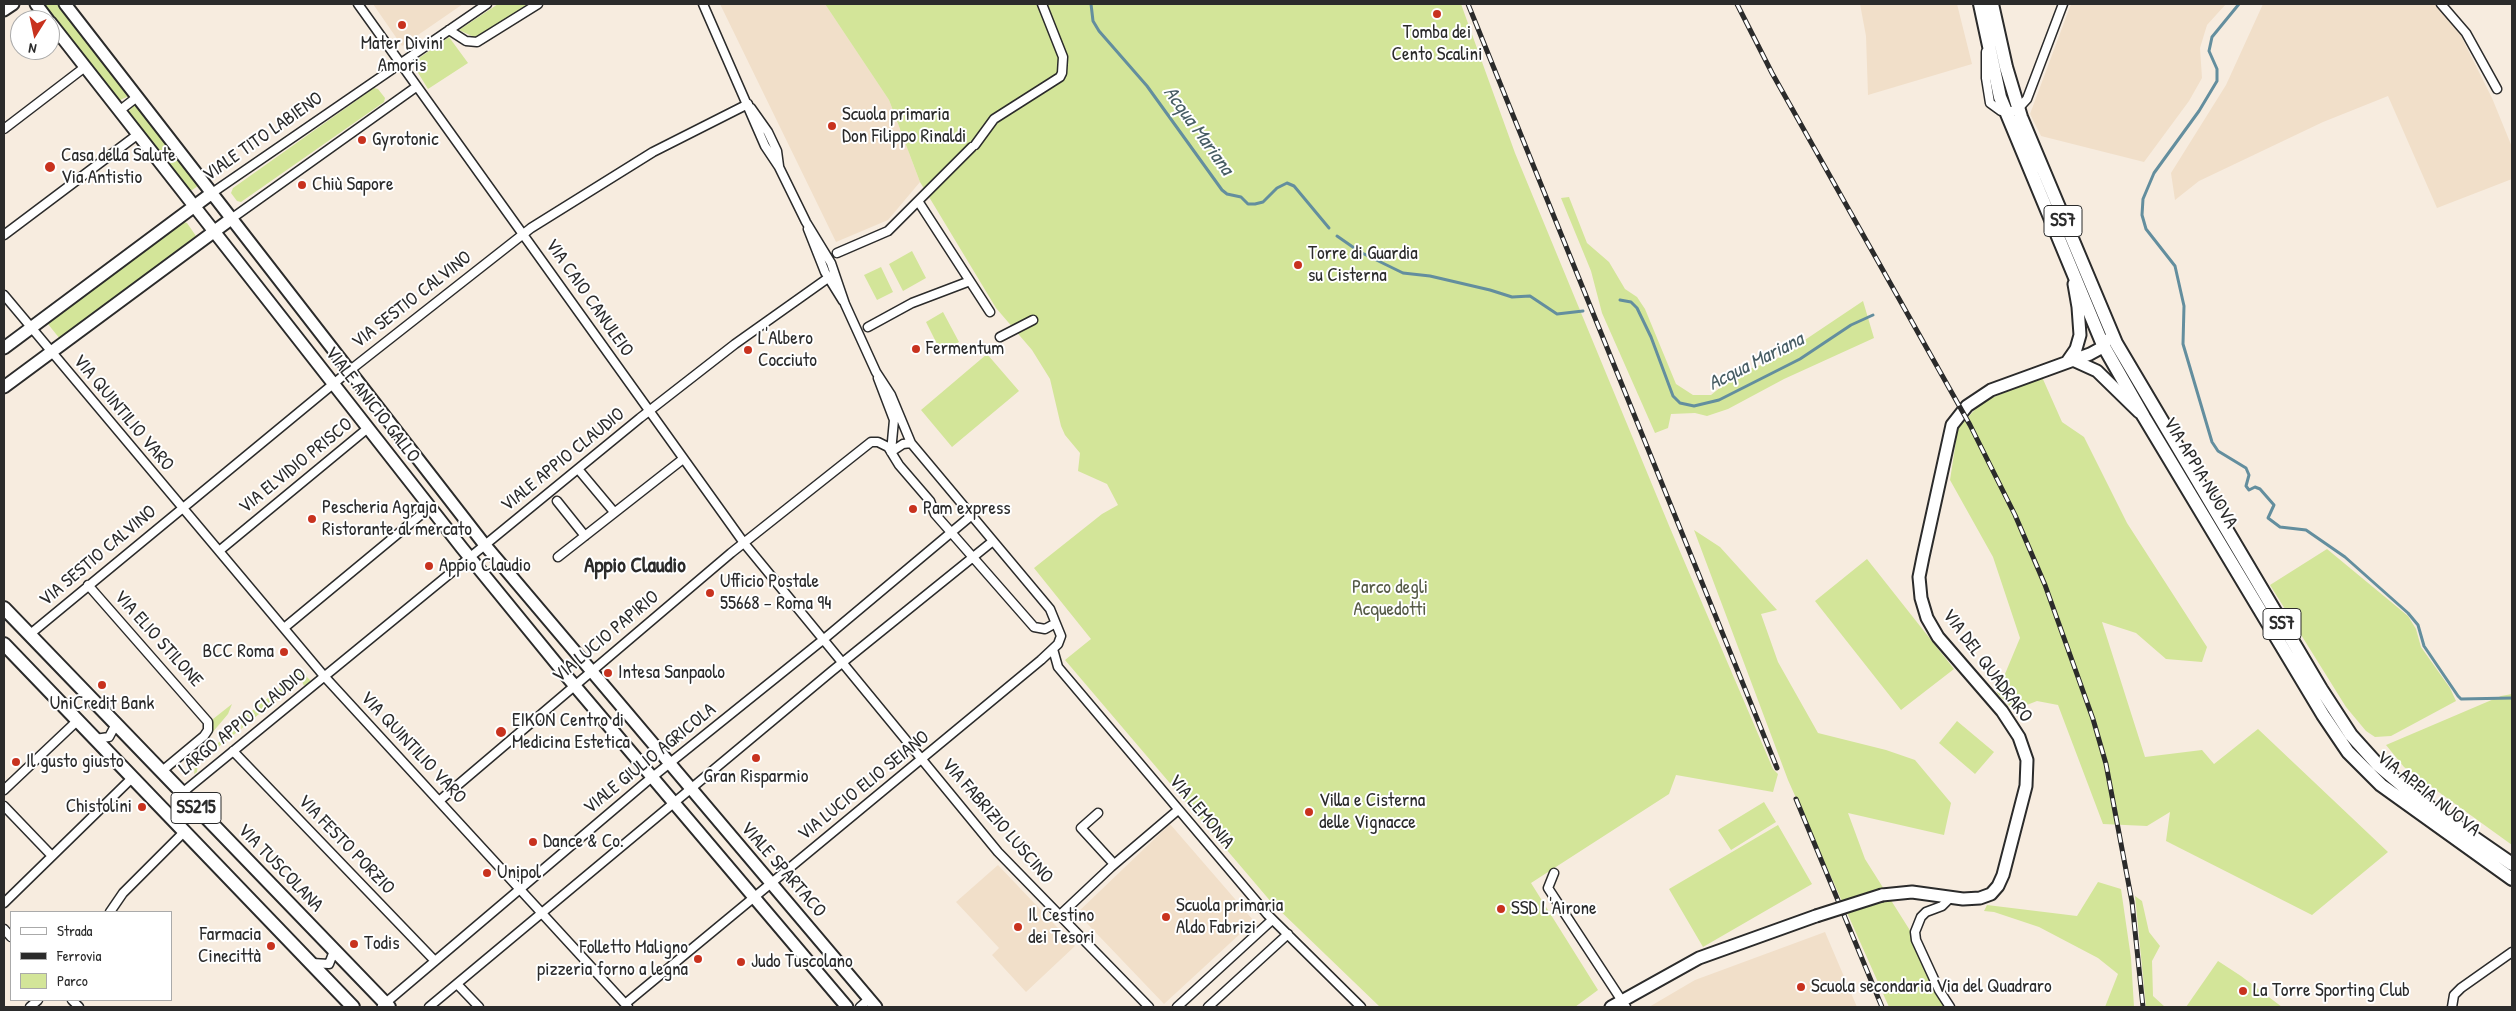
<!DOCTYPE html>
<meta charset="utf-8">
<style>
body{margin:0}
#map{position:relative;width:2516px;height:1011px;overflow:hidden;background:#f7ecdf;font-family:"Patrick Hand",sans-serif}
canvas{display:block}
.frame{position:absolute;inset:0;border:5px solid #2b2b2b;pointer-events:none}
.legend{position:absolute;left:10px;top:911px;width:162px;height:90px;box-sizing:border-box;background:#fff;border:1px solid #aaa;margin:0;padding:6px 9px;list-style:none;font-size:15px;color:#2b2b2b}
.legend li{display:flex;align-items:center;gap:10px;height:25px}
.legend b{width:25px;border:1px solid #aaa}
.north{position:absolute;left:10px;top:10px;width:50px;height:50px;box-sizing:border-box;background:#fff;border:1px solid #aaa;border-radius:50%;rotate:190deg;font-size:14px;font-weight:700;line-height:20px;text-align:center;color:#2b2b2b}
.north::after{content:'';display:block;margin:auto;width:18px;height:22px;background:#c8321e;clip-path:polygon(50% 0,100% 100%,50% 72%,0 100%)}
</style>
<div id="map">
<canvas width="2516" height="1011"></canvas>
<div class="frame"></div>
<ul class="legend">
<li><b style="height:6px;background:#fff"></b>Strada</li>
<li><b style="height:6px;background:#2b2b2b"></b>Ferrovia</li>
<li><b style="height:14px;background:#d3e599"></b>Parco</li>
</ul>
<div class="north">N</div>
</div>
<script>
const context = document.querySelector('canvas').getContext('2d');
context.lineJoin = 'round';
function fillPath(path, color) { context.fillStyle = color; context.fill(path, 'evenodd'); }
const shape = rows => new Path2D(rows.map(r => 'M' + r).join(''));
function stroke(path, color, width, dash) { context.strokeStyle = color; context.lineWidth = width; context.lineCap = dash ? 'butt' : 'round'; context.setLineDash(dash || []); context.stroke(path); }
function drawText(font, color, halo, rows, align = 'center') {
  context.font = font + ' "Patrick Hand",sans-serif'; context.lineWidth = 4; context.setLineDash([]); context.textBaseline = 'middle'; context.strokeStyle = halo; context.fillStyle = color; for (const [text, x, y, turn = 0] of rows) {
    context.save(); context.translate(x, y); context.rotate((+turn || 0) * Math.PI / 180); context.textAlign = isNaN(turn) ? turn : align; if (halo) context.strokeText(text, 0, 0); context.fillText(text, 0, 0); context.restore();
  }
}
const built = shape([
 [373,4,463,4,402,46],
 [720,4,825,4,889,100,920,182,888,220,836,242],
 [1860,4,1957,4,1972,64,1868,95,1866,36],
 [2071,4,2226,4,2207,25,2200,48,2202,78,2189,101,2144,162,2041,136,2030,114],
 [2263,4,2436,4,2458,30,2492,98,2512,147,2512,179,2437,208,2388,96,2323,122,2199,181,2175,200,2171,173,2226,85],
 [1170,824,1254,921,1164,1004,1077,913],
 [998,865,1075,946,1026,992,992,955,999,948,956,902],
 [1825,932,1857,1007,1649,1007,1695,980]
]);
const green = shape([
 [42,4,59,4,129,93,129,96,118,101],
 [498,4,527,5,476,38,459,30],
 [825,4,1461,4,1515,153,1670,528,1773,769,1778,774,1773,792,1676,775,1669,794,1531,883,1598,990,1575,1007,1380,1007,1272,903,1065,660,1091,639,1034,568,1102,514,1118,505,1107,484,1078,471,1080,453,1065,435,1061,426,1050,379,1032,350,996,308,920,182,889,100],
 [449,37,468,63,428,89,412,63],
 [374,88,378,89,385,98,384,102,241,202,237,201,231,193,233,188],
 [134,105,137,105,201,184,189,192,127,113],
 [1569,197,1587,243,1609,262,1625,289,1637,297,1645,309,1676,384,1693,395,1711,395,1738,373,1775,360,1863,301,1874,338,1784,379,1728,409,1707,416,1695,413,1671,414,1668,428,1655,433,1602,313,1591,271,1561,198],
 [184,222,187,223,196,236,60,339,48,324],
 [912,251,926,278,903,291,889,264],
 [881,267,893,292,877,300,864,275],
 [943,312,959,342,941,352,926,322],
 [987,354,1019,391,952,447,921,410],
 [2042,377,2062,422,2084,437,2127,523,2207,647,2202,662,2166,659,2136,633,2102,622,2145,757,2202,750,2214,764,2258,729,2388,852,2312,915,2166,841,2170,812,2147,826,2103,824,2058,705,2037,701,2014,710,1997,693,2020,638,1993,557,1950,480,1958,428,1982,402],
 [1694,530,1720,547,1777,610,1761,614,1778,662,1818,733,1886,750,1915,760,1951,803,1944,835,1848,813,1865,859,1916,940,1953,1007,1889,1007,1788,780],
 [2327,549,2408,616,2416,629,2421,647,2450,688,2456,701,2391,736,2375,737,2366,731,2346,707,2270,585],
 [1867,559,1954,669,1901,710,1815,601],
 [301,671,311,681,304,686,301,679,241,729,242,719],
 [2512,694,2512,845,2404,767,2386,745,2501,696],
 [232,704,228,714,212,733,213,719],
 [1957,721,1994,752,1975,774,1939,743],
 [236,725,236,733,198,763,197,772,194,774,196,760,227,736],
 [1764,802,1776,822,1731,850,1718,830],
 [1778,825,1812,884,1703,947,1669,889],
 [2098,882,2121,889,2131,958,2134,1007,2105,1007,2118,974,2098,958,2039,927,1994,912,1984,911,1987,905,2077,916],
 [2135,896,2142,901,2149,932,2160,946,2152,961,2153,996,2165,1007,2146,1007],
 [2218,961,2241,976,2282,1007,2186,1007]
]);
const stream = shape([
 [1091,4,1093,21,1099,31,1147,86,1222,190,1227,194,1241,197,1248,204,1255,204,1263,202,1277,188,1287,183,1294,186,1329,228],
 [2239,4,2212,37,2209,51,2217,69,2217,81,2199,111,2154,173,2143,199,2142,215,2146,229,2175,266,2184,306,2183,344,2212,442,2218,451,2246,468,2249,475,2246,486,2249,490,2255,487,2260,489,2274,505,2268,518,2280,527,2306,530,2345,557,2408,613,2418,625,2424,646,2458,696,2461,699,2512,698],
 [1337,236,1360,252,1403,273,1430,276,1490,290,1512,297,1530,296,1557,314,1583,311],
 [1620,300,1631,302,1637,308,1651,337,1673,396,1680,403,1694,406,1719,400,1800,359,1851,325,1873,315]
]);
const street = shape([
 [358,4,744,543,998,852,1149,1007],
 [2441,4,2466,33,2497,89],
 [449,30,466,41,477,42,538,4],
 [1986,52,1986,78,1990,103,2001,111,2016,111,2027,99,2063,4],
 [751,108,768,132,777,151,779,166],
 [119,111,137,97],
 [4,129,85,67],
 [975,145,994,119,1060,77,1062,73,1063,57,1042,4],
 [212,193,487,4],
 [918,201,990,312],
 [231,219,416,87],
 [808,229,825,272,843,301],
 [4,235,137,135],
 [837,253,888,231,972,147],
 [4,295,324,676,628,1007],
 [868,327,912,303,970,281],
 [1000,337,1033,320],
 [878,378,894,420,891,452],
 [891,452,903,444,911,443],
 [578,469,614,512],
 [557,501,585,536],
 [219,551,368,428],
 [558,557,683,459],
 [88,585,208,722,208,730,204,736,162,771],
 [284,628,429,508],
 [29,635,349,371,531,228,653,152,748,104],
 [1053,649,1058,667,1267,914,1361,1007],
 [95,739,109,737,116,724],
 [233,751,435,961],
 [4,790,77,721],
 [182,793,640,418,735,344,828,278],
 [439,801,731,553,871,442,878,442,888,447,899,465,930,501,935,514,1034,627,1045,629,1054,624],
 [4,806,52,856],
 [1098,813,1081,828,1114,864],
 [1554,873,1548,888,1626,1007],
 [1950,898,1942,906,1926,912,1921,917,1915,932,1916,940,1939,990,1950,1007],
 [4,903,132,778],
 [110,912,123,893,184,832],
 [1059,916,1111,867,1178,810],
 [4,929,11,937],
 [312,963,329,964,334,951],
 [457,984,479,1007],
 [72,1000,79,1007],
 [625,1004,1041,660,1058,644,1061,636,1050,609,911,443,891,395,876,372,845,304,831,263,806,222,779,167,765,146,703,4],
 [382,1006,645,783,824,639,972,515],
 [30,1007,38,1000],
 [429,1007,832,671,993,541],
 [860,1007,869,999],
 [1177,1007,1272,920],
 [1208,1007,1288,934],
 [2452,1007,2454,995,2461,988,2512,952]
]);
const secondary = shape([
 [36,4,48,20],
 [65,4,484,544,876,1007],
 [4,10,13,4],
 [50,22,462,548,569,679,847,1007],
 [4,348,212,193],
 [2075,361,2097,371,2139,412],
 [2067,362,2076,349,2080,335,2078,307,2074,284],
 [4,387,231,219],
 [1882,895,1912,892,1963,899,1980,898,1991,894,1998,886,2003,875,2026,786,2027,760,2019,737,2002,711,1938,637,1927,618,1921,598,1919,577,1923,557,1952,425,1967,406,1991,390,2090,354,2101,348,2107,340],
 [1611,1007,1699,958,1816,916]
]);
const primary = shape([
 [1980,4,2000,97,2103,345,2144,417,2323,715,2348,752,2381,785,2512,879],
 [1992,4,2006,67,2021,117,2116,343,2321,689,2351,735,2378,765,2418,799,2512,864],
 [4,608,389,1007],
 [4,644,353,1007]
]);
const rail = shape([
 [1468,4,1777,768],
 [1737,4,1772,73,1970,425,2015,515,2045,585,2093,719,2106,764,2132,902,2143,1007],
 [1796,799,1882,1007]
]);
const secondaryBridge = shape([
 [1816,916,1882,895]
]);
const markers = [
 [1437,14,5,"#c8321e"],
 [402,25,5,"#c8321e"],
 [832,126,5,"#c8321e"],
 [362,140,5,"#c8321e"],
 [50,167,6,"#c8321e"],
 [302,185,5,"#c8321e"],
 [1298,265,5,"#c8321e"],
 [916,349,5,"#c8321e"],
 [748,350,5,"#c8321e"],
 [913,509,5,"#c8321e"],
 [312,519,5,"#c8321e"],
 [429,566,5,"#c8321e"],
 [710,593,5,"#c8321e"],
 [284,652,5,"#c8321e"],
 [608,673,5,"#c8321e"],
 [102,685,5,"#c8321e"],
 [501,732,6,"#c8321e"],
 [756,758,5,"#c8321e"],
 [16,762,5,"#c8321e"],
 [142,807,5,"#c8321e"],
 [1309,812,5,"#c8321e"],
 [533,842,5,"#c8321e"],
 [487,873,5,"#c8321e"],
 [1501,909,5,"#c8321e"],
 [1166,917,5,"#c8321e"],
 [1018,927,5,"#c8321e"],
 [354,944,5,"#c8321e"],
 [271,946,5,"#c8321e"],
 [698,959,5,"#c8321e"],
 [741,962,5,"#c8321e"],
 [1801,987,5,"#c8321e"],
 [2243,991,5,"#c8321e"]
];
const shields = [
 [2063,221,38],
 [2282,624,38],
 [196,808,50]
];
const shieldNames = [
 ["SS7",2063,221],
 ["SS7",2282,624],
 ["SS215",196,808]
];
const poiNames = [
 ["Tomba dei",1437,33,"center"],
 ["Cento Scalini",1437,55,"center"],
 ["Mater Divini",402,44,"center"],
 ["Amoris",402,66,"center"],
 ["Scuola primaria",842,115],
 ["Don Filippo Rinaldi",842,137],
 ["Gyrotonic",372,140],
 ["Casa della Salute",61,156],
 ["Via Antistio",61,178],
 ["Chiù Sapore",312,185],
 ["Torre di Guardia",1308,254],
 ["su Cisterna",1308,276],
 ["L'Albero",758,339],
 ["Cocciuto",758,361],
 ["Fermentum",926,349],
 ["Pescheria Agraja",322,508],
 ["Ristorante al mercato",322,530],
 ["Pam express",923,509],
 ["Appio Claudio",439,566],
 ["Ufficio Postale",720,582],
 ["55668 – Roma 94",720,604],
 ["BCC Roma",274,652,"right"],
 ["Intesa Sanpaolo",618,673],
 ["UniCredit Bank",102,704,"center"],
 ["EIKON Centro di",512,721],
 ["Medicina Estetica",512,743],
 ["Il gusto giusto",26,762],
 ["Gran Risparmio",756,777,"center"],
 ["Villa e Cisterna",1319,801],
 ["delle Vignacce",1319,823],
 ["Chistolini",132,807,"right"],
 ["Dance & Co.",543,842],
 ["Unipol",497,873],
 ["Scuola primaria",1176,906],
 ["Aldo Fabrizi",1176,928],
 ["SSD L'Airone",1511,909],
 ["Il Cestino",1028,916],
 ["dei Tesori",1028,938],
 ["Farmacia",261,935,"right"],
 ["Cinecittà",261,957,"right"],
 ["Todis",364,944],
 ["Folletto Maligno",688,948,"right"],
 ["pizzeria forno a legna",688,970,"right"],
 ["Judo Tuscolano",751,962],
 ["Scuola secondaria Via del Quadraro",1811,987],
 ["La Torre Sporting Club",2253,991]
];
const streetNames = [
 ["VIALE TITO LABIENO",263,137,-35],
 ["VIA CAIO CANULEIO",589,298,55],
 ["VIA SESTIO CALVINO",412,300,-38],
 ["VIALE ANICIO GALLO",372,405,52],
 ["VIA QUINTILIO VARO",123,413,50],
 ["VIALE APPIO CLAUDIO",563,460,-39],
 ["VIA ELVIDIO PRISCO",296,466,-39],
 ["VIA APPIA NUOVA",2200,473,59],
 ["VIA SESTIO CALVINO",98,556,-40],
 ["VIA LUCIO PAPIRIO",606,637,-40],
 ["VIA ELIO STILONE",158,639,48],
 ["VIA DEL QUADRARO",1987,666,53],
 ["LARGO APPIO CLAUDIO",243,722,-39],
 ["VIA QUINTILIO VARO",413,748,47],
 ["VIALE GIULIO AGRICOLA",650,759,-39],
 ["VIA LUCIO ELIO SEIANO",864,786,-39],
 ["VIA APPIA NUOVA",2428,794,38],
 ["VIA LEMONIA",1201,812,50],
 ["VIA FABRIZIO LUSCINO",997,821,49],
 ["VIA FESTO PORZIO",346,845,46],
 ["VIA TUSCOLANA",280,868,46],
 ["VIALE SPARTACO",783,870,49]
];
const parkNames = [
 ["Parco degli",1390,588],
 ["Acquedotti",1390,610]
];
const waterNames = [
 ["Acqua Mariana",1198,131,54],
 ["Acqua Mariana",1756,362,-27]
];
const quarterNames = [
 ["Appio Claudio",635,566]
];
fillPath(built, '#f1dfc9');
fillPath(green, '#d3e599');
stroke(stream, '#638e9e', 3);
stroke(street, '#2b2b2b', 11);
stroke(secondary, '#2b2b2b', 15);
stroke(primary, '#2b2b2b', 16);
stroke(street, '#fff', 8);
stroke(secondary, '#fff', 11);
stroke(primary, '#fff', 12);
stroke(rail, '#2b2b2b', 5);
stroke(rail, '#fff', 3, [9]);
stroke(secondaryBridge, '#2b2b2b', 15, []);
stroke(secondaryBridge, '#fff', 11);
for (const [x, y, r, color] of markers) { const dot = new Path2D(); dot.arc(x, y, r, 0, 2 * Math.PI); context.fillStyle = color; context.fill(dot); stroke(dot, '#fff', 2); }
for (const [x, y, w] of shields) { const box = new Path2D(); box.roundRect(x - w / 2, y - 15.5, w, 31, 4); context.fillStyle = '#fff'; context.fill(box); stroke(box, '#2b2b2b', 1); }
drawText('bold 18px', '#2b2b2b', null, shieldNames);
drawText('19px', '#2b2b2b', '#fff', poiNames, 'left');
drawText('19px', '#2b2b2b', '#fff', streetNames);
drawText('19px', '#555a46', '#fff', parkNames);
drawText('italic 20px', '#475d64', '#fff', waterNames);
drawText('bold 21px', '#2b2b2b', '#fff', quarterNames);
</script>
